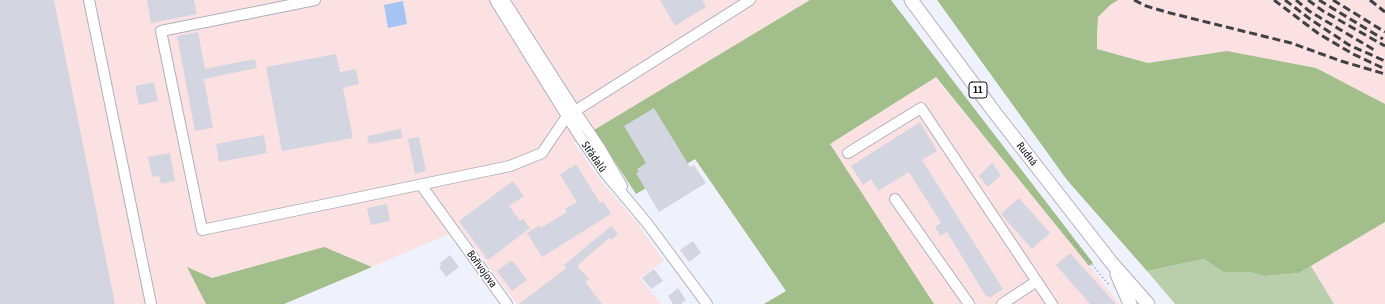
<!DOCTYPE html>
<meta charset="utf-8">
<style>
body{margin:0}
canvas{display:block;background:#eff2fc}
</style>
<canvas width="1385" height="304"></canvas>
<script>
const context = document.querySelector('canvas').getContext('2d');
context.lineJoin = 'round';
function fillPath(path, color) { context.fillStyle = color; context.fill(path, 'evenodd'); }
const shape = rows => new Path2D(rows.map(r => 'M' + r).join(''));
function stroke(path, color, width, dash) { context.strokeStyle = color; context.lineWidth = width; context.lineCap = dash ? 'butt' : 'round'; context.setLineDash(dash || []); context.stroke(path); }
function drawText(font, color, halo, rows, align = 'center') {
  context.font = font + ' "Asap Condensed",sans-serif'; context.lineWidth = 3; context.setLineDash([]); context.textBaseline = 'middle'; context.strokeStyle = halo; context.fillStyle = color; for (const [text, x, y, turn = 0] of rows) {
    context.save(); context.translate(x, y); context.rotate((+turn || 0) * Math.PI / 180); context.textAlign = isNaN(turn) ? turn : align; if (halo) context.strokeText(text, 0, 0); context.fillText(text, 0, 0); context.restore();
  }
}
const industrial = shape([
 [0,0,810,0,594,130,574,143,600,180,635,220,664,261,640,278,661,304,517,304,460,228,447,235,284,304,0,304],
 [1049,0,1385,0,1385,104,1316,68,1227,51,1148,63,1097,49],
 [935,77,1120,304,934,304,830,144],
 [1385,222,1385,304,1334,304,1311,266]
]);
const green = shape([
 [1204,259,1223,272,1248,272,1265,276,1299,273,1311,266,1334,304,1175,304,1147,271]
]);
const forest = shape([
 [810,0,891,0,1093,263,1089,266,936,77,830,144,934,304,764,304,786,291,695,159,636,194,594,130],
 [937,0,1118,0,1110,5,1098,17,1097,33,1097,49,1148,63,1227,51,1316,68,1385,104,1385,222,1299,273,1265,276,1248,272,1223,272,1204,259,1147,271,1067,180],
 [324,247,372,267,284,304,206,304,187,267,212,278]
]);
const water = shape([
 [403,1,407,24,388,28,384,5]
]);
const building = shape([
 [0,0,54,0,115,304,0,304],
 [147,0,194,0,197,14,151,23],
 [660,0,702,0,706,7,675,26],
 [198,32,205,69,255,59,257,68,204,79,213,128,195,131,177,36],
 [336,54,340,72,356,69,359,84,343,88,353,138,282,151,266,67],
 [154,82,158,101,139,105,135,86],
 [654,108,690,167,694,165,706,183,659,212,636,173,639,172,637,169,646,163,624,126],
 [920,122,937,151,922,160,1003,289,989,298,988,296,987,297,984,293,947,232,940,236,935,227,941,223,909,172,878,191,871,179,863,185,851,166],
 [401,129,402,138,369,144,367,136],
 [264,135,267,153,219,162,216,144],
 [419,137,426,171,415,174,408,139],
 [170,153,175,181,161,184,159,176,152,177,148,157],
 [992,163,1001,175,988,187,979,176],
 [576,164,600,203,603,201,611,214,542,257,527,233,540,225,541,228,567,212,565,209,577,202,560,175],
 [513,181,524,196,509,206,520,221,523,219,530,228,488,260,459,221],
 [1019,198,1050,233,1032,249,1001,214],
 [387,204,390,221,371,225,367,208],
 [611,226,618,234,611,240,609,238,577,266,589,279,585,282,602,304,519,304,566,268,564,265],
 [693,241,701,253,689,262,680,250],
 [1070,253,1116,304,1090,304,1056,265],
 [450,255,459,267,446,277,439,267,441,265,440,263],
 [512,260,527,280,512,291,497,271],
 [654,269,663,281,651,289,642,278],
 [678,288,686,300,681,304,673,304,668,296]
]);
const path = shape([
 [1069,237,1109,285]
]);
const minor = shape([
 [89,0,151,304],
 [315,0,161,31,202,230,510,166,542,153,567,116],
 [495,0,580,137,605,173,647,223,707,304],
 [504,0,575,111,600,148,622,186],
 [575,111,750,0],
 [848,153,921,108,1052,304],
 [421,185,507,304],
 [895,199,969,304],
 [1002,304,1037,281]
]);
const major = shape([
 [911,0,995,113,1111,262,1148,304],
 [1117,274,1130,304]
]);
const rail = shape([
 [1134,0,1146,6,1170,13,1291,43,1341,61,1385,74],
 [1274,0,1319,34,1353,54,1385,69],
 [1285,0,1310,19,1349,45,1385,61],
 [1296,0,1309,11,1376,51],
 [1308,0,1323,11,1385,46],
 [1319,0,1383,39],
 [1333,0,1385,32],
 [1370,0,1385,12]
]);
const shields = [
 [978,90,18]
];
const shieldNames = [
 ["11",978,90]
];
const streetNames = [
 ["Rudná",1027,154,52],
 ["Střádalů",594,157,55],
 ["Bořivojova",482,269,54]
];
fillPath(industrial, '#fce1e2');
fillPath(green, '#baceab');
fillPath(forest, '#a1be8b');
fillPath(water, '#a5c4f4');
fillPath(building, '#d3d6e0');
stroke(minor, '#aeb1bb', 12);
stroke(major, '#aeb1bb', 15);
stroke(path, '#8c8f96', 1.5, [1, 3]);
stroke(minor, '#fff', 10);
stroke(major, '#fff', 13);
stroke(rail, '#3f4145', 3, [8, 4]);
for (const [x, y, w] of shields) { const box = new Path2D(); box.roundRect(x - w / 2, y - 8, w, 16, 3); context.fillStyle = '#fff'; context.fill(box); stroke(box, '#0f1114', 1); }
drawText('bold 10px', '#0f1114', null, shieldNames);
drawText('11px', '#0f1114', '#fff', streetNames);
</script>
